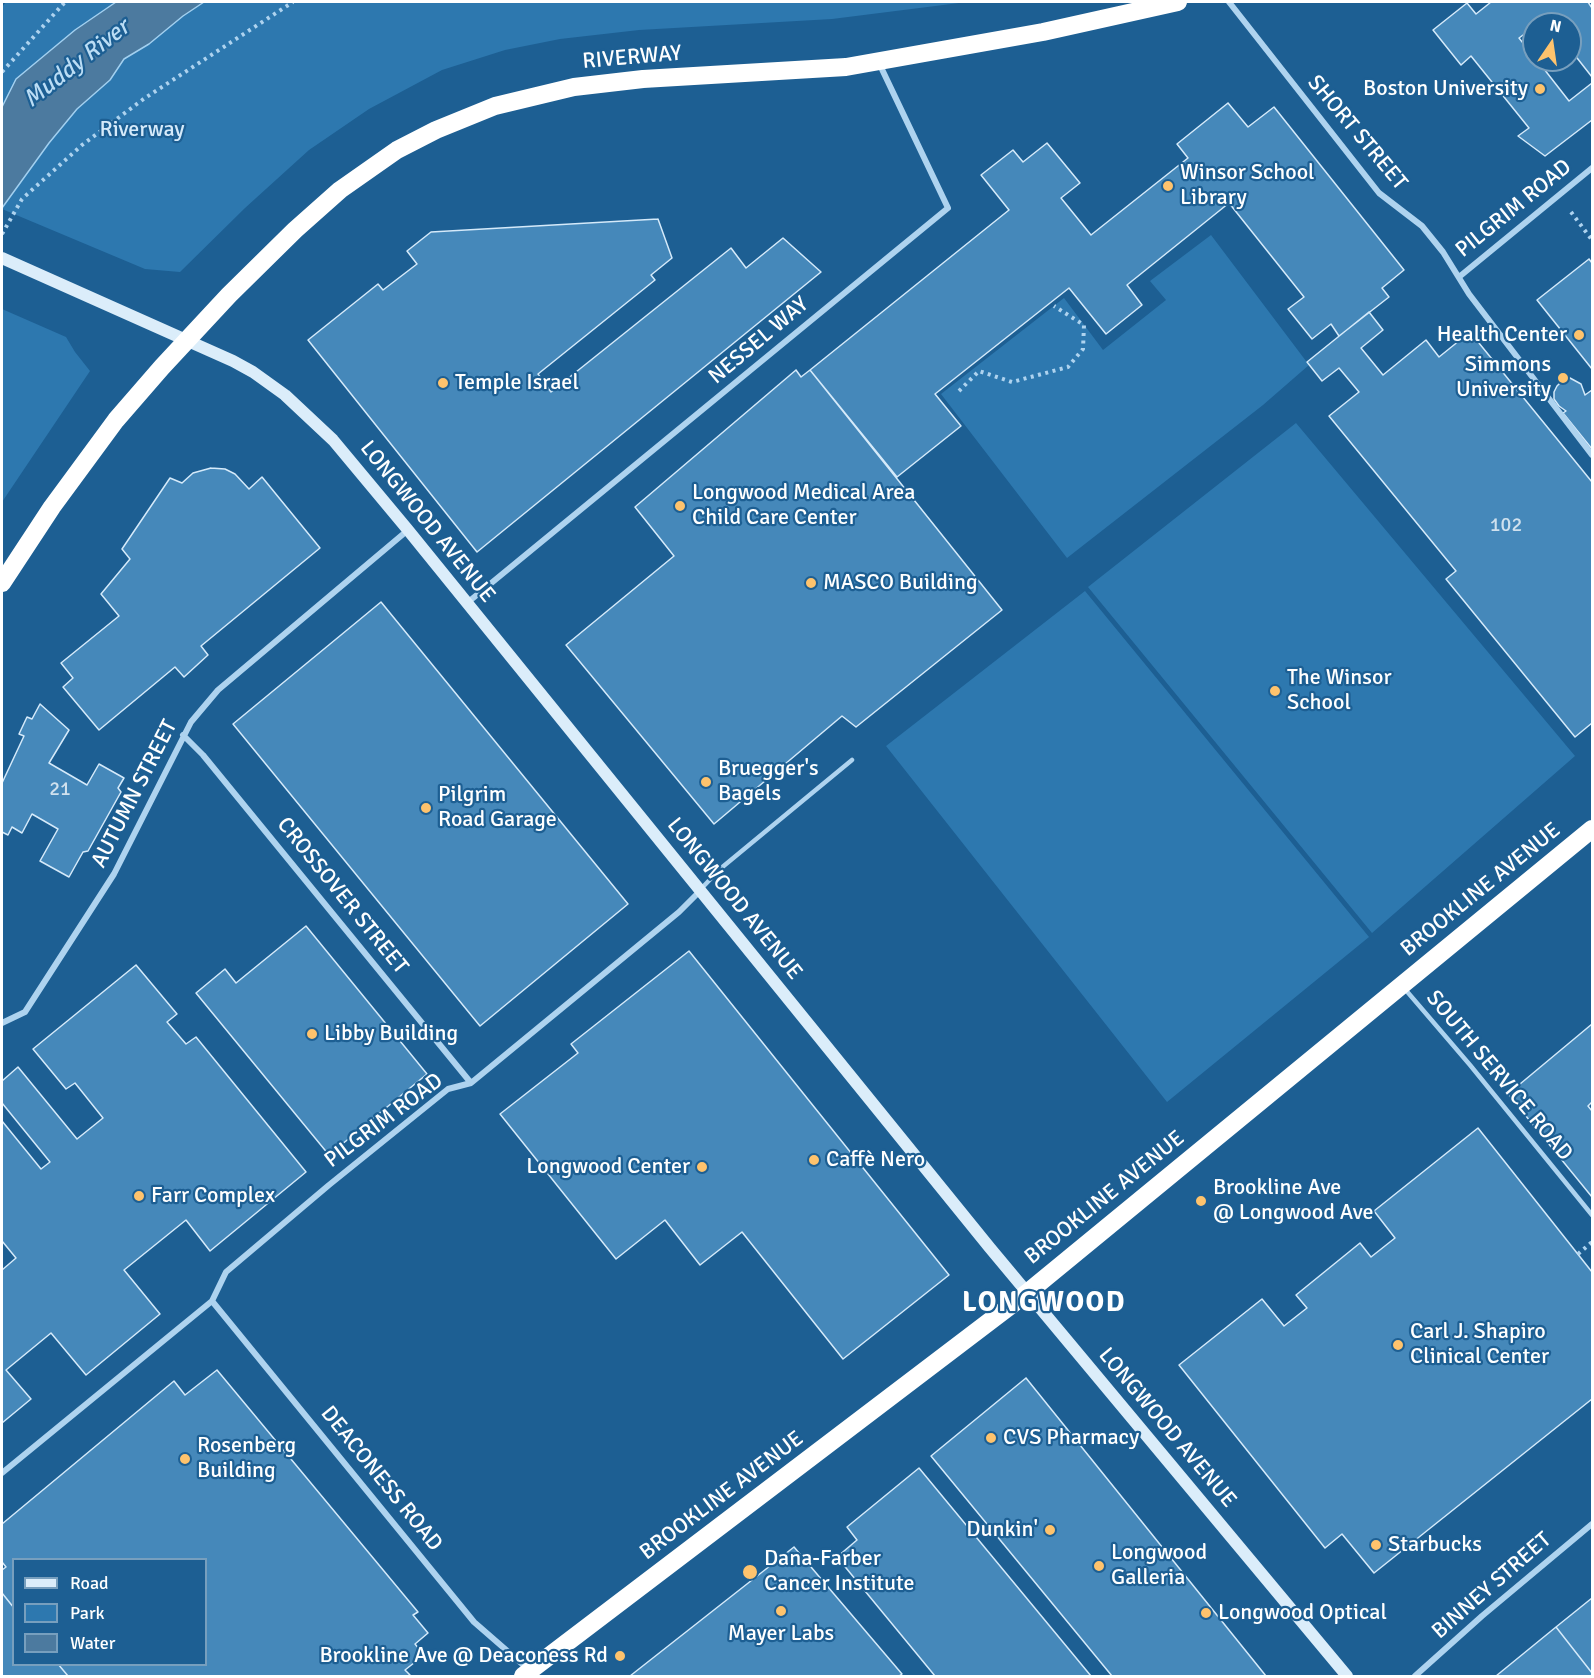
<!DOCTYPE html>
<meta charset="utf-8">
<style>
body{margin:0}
#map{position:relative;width:1594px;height:1678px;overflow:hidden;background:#1d5f93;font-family:Signika,sans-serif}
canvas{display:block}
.frame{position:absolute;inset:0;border:3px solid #fff;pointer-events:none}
.legend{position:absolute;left:12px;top:1558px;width:195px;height:108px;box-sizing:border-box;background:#1d5f93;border:2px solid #779fbe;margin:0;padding:8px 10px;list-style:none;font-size:18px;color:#fff}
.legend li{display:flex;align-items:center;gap:12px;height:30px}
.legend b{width:30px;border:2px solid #779fbe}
.north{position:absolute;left:1522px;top:12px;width:60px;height:60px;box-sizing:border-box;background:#1d5f93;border:2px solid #779fbe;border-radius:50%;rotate:13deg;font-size:16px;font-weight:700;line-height:24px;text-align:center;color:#fff}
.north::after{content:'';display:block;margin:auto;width:21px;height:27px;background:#fec36d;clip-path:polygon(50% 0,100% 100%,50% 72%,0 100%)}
</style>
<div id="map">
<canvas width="1594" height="1678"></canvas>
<div class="frame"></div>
<ul class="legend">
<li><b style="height:8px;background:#dbedfa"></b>Road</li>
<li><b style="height:16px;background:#2d78af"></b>Park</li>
<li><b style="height:16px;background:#4c7a9f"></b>Water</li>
</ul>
<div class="north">N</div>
</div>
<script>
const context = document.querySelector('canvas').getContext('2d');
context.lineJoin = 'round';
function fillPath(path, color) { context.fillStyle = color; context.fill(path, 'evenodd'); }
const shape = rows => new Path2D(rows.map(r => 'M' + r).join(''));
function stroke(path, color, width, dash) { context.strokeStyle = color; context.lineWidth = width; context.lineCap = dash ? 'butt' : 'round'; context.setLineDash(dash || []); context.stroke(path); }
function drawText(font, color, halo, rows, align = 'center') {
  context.font = font + ' Signika,sans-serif'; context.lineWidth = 4.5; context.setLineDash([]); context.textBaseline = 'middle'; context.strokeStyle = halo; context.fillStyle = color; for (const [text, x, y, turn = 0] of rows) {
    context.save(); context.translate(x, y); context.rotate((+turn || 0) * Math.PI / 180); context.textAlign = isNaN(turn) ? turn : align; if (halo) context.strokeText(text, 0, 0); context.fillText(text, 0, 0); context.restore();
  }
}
const green = shape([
 [6,2,967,2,832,19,639,30,560,39,505,50,442,70,369,109,309,150,245,208,180,272,145,269,2,209,2,7],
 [1211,235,1309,365,1263,405,1067,558,941,394,1064,298,1103,350,1166,300,1150,281],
 [2,309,66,337,75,352,90,371,2,502],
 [1296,423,1575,756,1372,933,1088,587],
 [1085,591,1369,937,1167,1102,886,746]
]);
const water = shape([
 [116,2,204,2,183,16,149,44,124,59,110,80,77,109,49,143,2,208,2,107,16,79,75,30,116,2]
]);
const building = shape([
 [1491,2,1588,2,1592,8,1592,77,1570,49,1570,24,1550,24,1545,18,1537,24,1534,24,1534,27,1519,38,1534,57,1534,60,1537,60,1569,101,1592,83,1592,120,1545,156,1518,136,1529,128,1471,56,1461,65,1433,30,1467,3,1476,14,1491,2],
 [1228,103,1248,127,1274,107,1404,270,1382,288,1389,297,1339,336,1331,324,1312,339,1288,309,1304,297,1229,203,1127,285,1142,305,1106,334,1069,288,935,394,961,426,897,477,810,370,1009,210,981,175,1013,150,1023,162,1047,143,1080,183,1061,198,1091,235,1188,158,1177,144,1228,103],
 [658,219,672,258,651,275,655,280,538,374,551,392,731,248,746,268,783,238,821,272,477,552,308,340,378,284,383,290,417,264,407,251,431,232,658,219],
 [1589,259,1592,263,1592,369,1537,300,1589,259],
 [1369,312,1383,330,1361,348,1383,375,1426,340,1439,357,1470,332,1592,482,1592,723,1575,737,1446,579,1456,571,1329,416,1359,392,1339,368,1322,381,1307,362,1369,312],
 [796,370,801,377,810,370,1002,610,856,727,842,716,714,824,566,645,674,556,635,507,796,370],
 [1570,378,1581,384,1585,395,1592,390,1592,449,1563,413,1566,411,1559,406,1554,399,1554,392,1557,386,1563,380,1570,378],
 [211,468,225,469,235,474,249,489,262,477,320,548,201,646,208,655,184,677,175,667,99,730,63,687,73,678,61,663,119,616,101,594,130,559,122,549,170,478,182,483,193,473,211,468],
 [381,602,628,904,480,1026,233,724,381,602],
 [40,704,69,730,49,763,87,785,99,764,124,778,118,788,121,792,88,851,83,852,69,877,40,861,58,829,32,814,22,833,12,827,8,835,2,832,2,783,24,736,19,734,27,717,32,719,40,704],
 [306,926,427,1074,329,1155,196,993,225,969,236,983,306,926],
 [689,951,949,1275,843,1359,742,1232,700,1265,665,1220,616,1259,500,1114,578,1053,571,1044,689,951],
 [136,965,177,1014,167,1022,186,1044,196,1037,306,1172,210,1251,186,1220,124,1270,160,1314,86,1375,51,1333,6,1370,31,1399,2,1423,2,1270,16,1258,2,1241,2,1121,41,1169,50,1162,2,1103,2,1081,18,1067,77,1139,103,1118,75,1083,66,1089,33,1049,136,965],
 [1592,1024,1592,1102,1588,1106,1592,1111,1592,1197,1508,1094,1592,1024],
 [1478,1128,1592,1272,1592,1399,1374,1573,1342,1534,1325,1548,1179,1365,1262,1299,1284,1326,1307,1308,1296,1295,1360,1243,1371,1257,1395,1238,1374,1211,1478,1128],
 [217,1370,418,1612,413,1615,428,1633,415,1644,424,1655,405,1670,410,1675,408,1676,68,1676,58,1664,206,1664,206,1560,14,1560,14,1608,2,1593,2,1570,6,1567,2,1562,2,1524,174,1381,185,1395,217,1370],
 [1026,1378,1266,1676,1112,1676,931,1456,1026,1378],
 [919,1468,1091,1676,935,1676,837,1557,857,1540,847,1527,919,1468],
 [794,1547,902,1674,899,1676,630,1676,794,1547],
 [2,1593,14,1608,14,1664,58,1664,68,1676,2,1676,2,1593],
 [1592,1598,1592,1673,1556,1627,1592,1598],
 [1556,1627,1592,1673,1592,1676,1496,1676,1556,1627]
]);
const path = shape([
 [2,72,65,2],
 [1571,212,1592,240],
 [2,234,22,199,82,145,145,98,293,2],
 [959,391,979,371,1012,382,1068,367,1083,349,1084,325,1054,306],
 [1578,1254,1592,1242]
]);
const lane = shape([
 [700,890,720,869,852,760],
 [1404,988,1470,1065,1592,1215]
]);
const street = shape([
 [1229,2,1379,193,1422,226,1443,252,1469,294,1592,455],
 [1459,277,1592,168],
 [467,603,948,208,879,63],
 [183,735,203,755,471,1083],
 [2,1023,25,1012,114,874,191,722,218,690,408,530],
 [212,1301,474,1622,528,1669],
 [2,1473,212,1301,226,1272,329,1185,448,1089,471,1083,679,912,700,891],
 [1415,1676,1482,1616,1592,1524]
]);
const secondary = shape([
 [2,258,233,361,253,372,285,395,333,440,408,530,990,1248,1347,1676]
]);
const highway = shape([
 [2,583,52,507,116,420,162,367,229,295,295,230,340,190,397,150,436,130,495,106,574,87,643,79,846,67,1043,32,1178,2],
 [523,1676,1027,1293,1592,829]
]);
const markers = [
 [1540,89,6,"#fec36d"],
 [1168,186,6,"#fec36d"],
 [1579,335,6,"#fec36d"],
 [1563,378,6,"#fec36d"],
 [443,383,6,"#fec36d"],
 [680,506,6,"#fec36d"],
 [811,583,6,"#fec36d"],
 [1275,691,6,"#fec36d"],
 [706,782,6,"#fec36d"],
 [426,808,6,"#fec36d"],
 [312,1034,6,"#fec36d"],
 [814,1160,6,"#fec36d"],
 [702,1167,6,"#fec36d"],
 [139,1196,6,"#fec36d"],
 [1201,1201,6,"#fec36d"],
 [1398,1345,6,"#fec36d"],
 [991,1438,6,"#fec36d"],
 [185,1459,6,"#fec36d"],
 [1050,1530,6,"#fec36d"],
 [1376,1545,6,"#fec36d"],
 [1099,1566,6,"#fec36d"],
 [750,1572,8,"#fec36d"],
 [781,1611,6,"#fec36d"],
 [1206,1613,6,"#fec36d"],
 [620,1656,6,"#fec36d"]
];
const numberNames = [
 ["102",1506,526],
 ["21",60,790]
];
const streetNames = [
 ["RIVERWAY",632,58,-5],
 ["SHORT STREET",1357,133,50],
 ["PILGRIM ROAD",1514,209,-39],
 ["NESSEL WAY",759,341,-40],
 ["LONGWOOD AVENUE",427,522,51],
 ["AUTUMN STREET",135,794,-63],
 ["BROOKLINE AVENUE",1481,890,-39],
 ["CROSSOVER STREET",342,896,51],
 ["LONGWOOD AVENUE",734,899,51],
 ["SOUTH SERVICE ROAD",1499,1076,50],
 ["PILGRIM ROAD",384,1121,-37],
 ["BROOKLINE AVENUE",1105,1198,-39],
 ["LONGWOOD AVENUE",1167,1428,50],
 ["DEACONESS ROAD",381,1479,51],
 ["BROOKLINE AVENUE",722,1496,-37],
 ["BINNEY STREET",1492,1586,-41]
];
const poiNames = [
 ["Boston University",1528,89,"right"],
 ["Winsor School",1180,173],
 ["Library",1180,198],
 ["Health Center",1567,335,"right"],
 ["Simmons",1551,365,"right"],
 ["University",1551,390,"right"],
 ["Temple Israel",455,383],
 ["Longwood Medical Area",692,493],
 ["Child Care Center",692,518],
 ["MASCO Building",823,583],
 ["The Winsor",1287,678],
 ["School",1287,703],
 ["Bruegger's",718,769],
 ["Bagels",718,794],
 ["Pilgrim",438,795],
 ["Road Garage",438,820],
 ["Libby Building",324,1034],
 ["Caffè Nero",826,1160],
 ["Longwood Center",690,1167,"right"],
 ["Brookline Ave",1213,1188],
 ["@ Longwood Ave",1213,1213],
 ["Farr Complex",151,1196],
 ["Carl J. Shapiro",1410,1332],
 ["Clinical Center",1410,1357],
 ["CVS Pharmacy",1003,1438],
 ["Rosenberg",197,1446],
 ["Building",197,1471],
 ["Dunkin'",1038,1530,"right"],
 ["Starbucks",1388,1545],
 ["Longwood",1111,1553],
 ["Galleria",1111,1578],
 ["Dana-Farber",764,1559],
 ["Cancer Institute",764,1584],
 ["Longwood Optical",1218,1613],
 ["Mayer Labs",781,1634,"center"],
 ["Brookline Ave @ Deaconess Rd",608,1656,"right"]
];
const parkNames = [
 ["Riverway",142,130]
];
const waterNames = [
 ["Muddy River",77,64,-38]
];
const districtNames = [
 ["LONGWOOD",1044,1304]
];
fillPath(green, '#2d78af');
fillPath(water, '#4c7a9f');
stroke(water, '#a2d0f0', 1.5);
fillPath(building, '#4588ba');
stroke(building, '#d5eafa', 1.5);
stroke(path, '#aed3ef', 4, [3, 4.5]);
stroke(lane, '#aed3ef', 4.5);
stroke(street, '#aed3ef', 6);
stroke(secondary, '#dbedfa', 12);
stroke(highway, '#fff', 18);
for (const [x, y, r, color] of markers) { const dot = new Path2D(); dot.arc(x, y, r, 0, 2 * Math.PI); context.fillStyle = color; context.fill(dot); stroke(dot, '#1d5f93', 2); }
drawText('20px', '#d0e1ee', null, numberNames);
drawText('22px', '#fff', '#1d5f93', streetNames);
drawText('22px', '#fff', '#1d5f93', poiNames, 'left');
drawText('22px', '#d5eafa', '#1d5f93', parkNames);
drawText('italic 24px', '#bbddf5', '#1d5f93', waterNames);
context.letterSpacing = '1.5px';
drawText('bold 28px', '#fff', '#1d5f93', districtNames);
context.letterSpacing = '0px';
</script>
